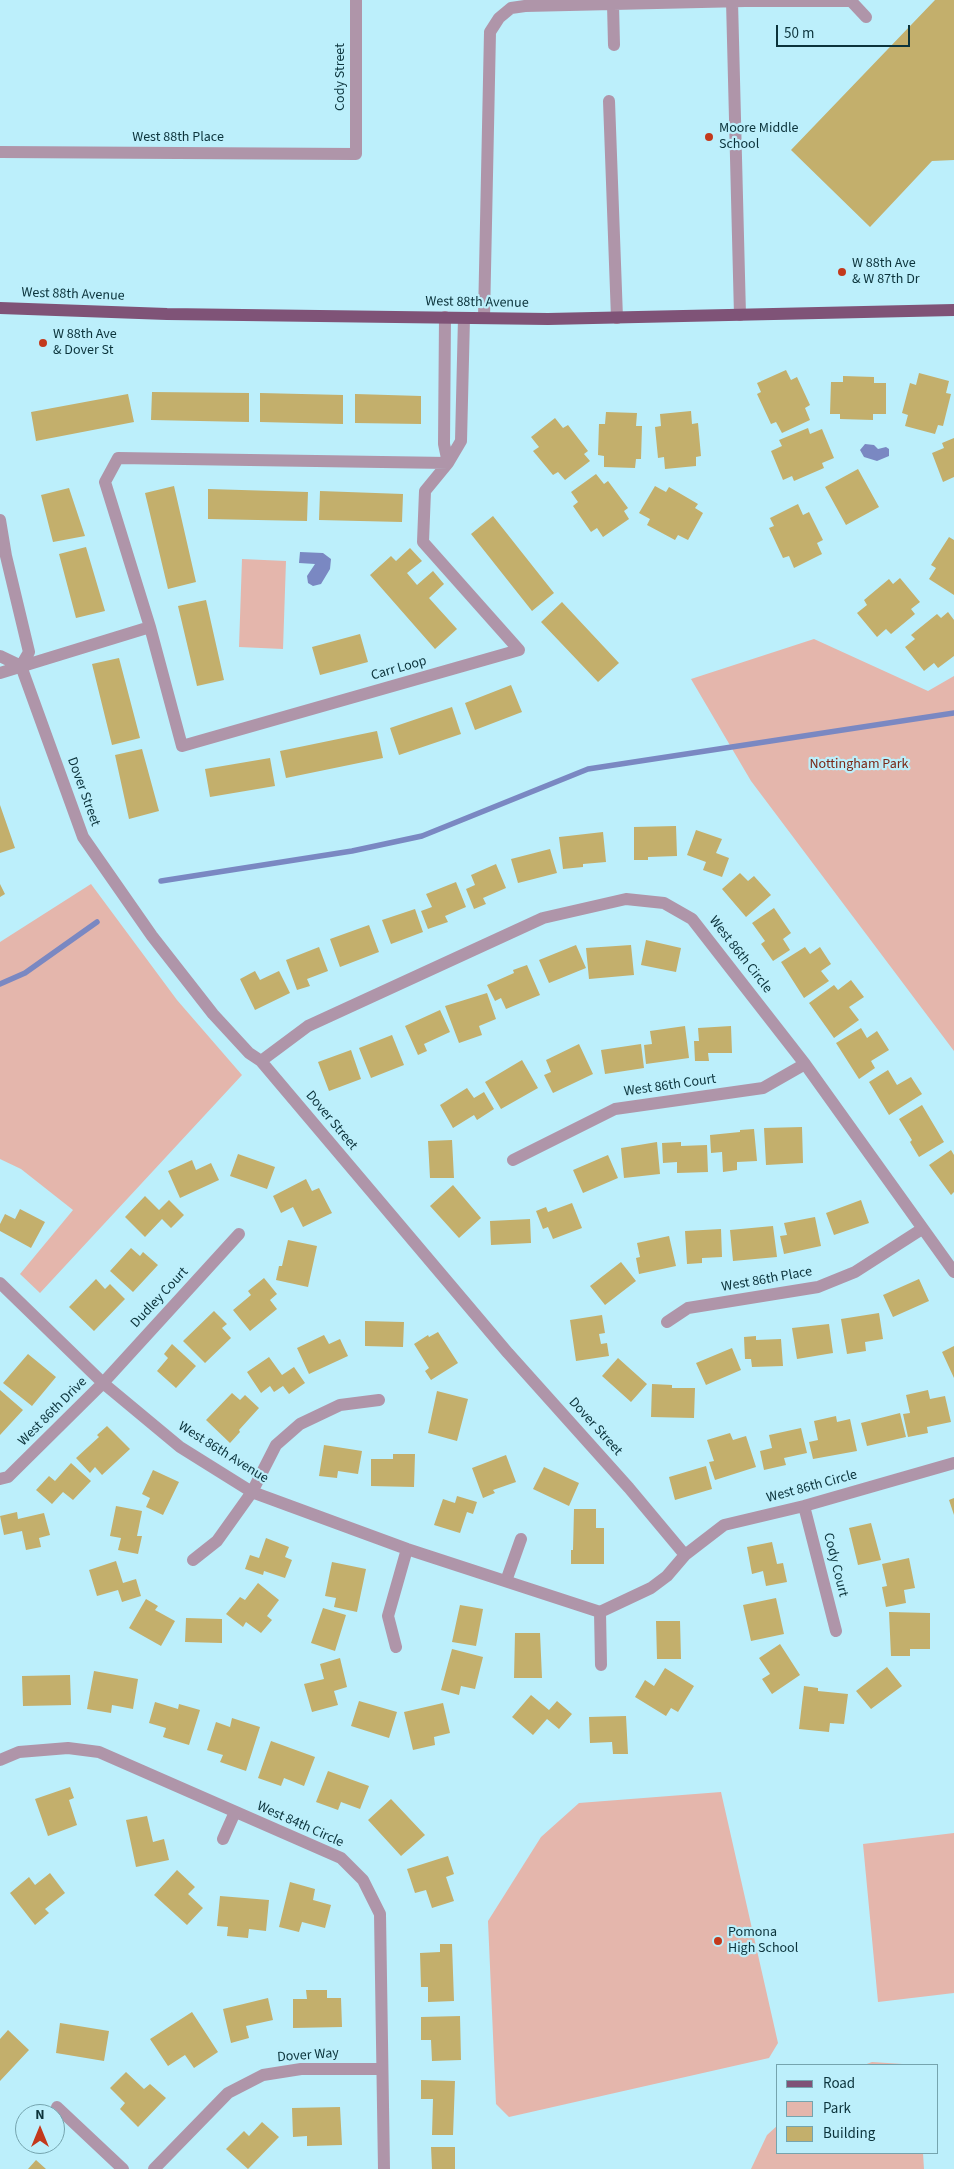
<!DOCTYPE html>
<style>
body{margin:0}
#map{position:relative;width:954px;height:2169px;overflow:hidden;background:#bceffb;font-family:"Source Sans 3",sans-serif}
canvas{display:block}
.legend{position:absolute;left:776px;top:2064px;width:162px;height:90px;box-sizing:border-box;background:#bceffb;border:1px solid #75a4ae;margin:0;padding:6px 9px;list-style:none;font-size:15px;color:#0b333b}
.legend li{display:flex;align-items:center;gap:10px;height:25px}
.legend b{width:25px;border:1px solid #75a4ae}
.north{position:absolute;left:15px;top:2104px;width:50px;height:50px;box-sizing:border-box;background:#bceffb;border:1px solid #75a4ae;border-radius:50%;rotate:0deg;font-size:14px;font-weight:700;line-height:20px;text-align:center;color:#0b333b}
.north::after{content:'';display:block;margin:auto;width:18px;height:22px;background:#c3391c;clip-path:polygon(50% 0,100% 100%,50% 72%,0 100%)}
.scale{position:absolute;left:776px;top:25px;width:134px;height:22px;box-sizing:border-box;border:2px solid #0b333b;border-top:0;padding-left:6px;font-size:15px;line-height:18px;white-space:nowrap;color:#0b333b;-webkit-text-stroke:4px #bceffb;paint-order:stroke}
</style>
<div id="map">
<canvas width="954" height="2169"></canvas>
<ul class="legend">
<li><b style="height:6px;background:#7f5377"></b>Road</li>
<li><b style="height:14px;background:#e4b6ac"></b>Park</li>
<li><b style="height:14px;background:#c3af6c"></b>Building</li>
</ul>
<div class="north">N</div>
<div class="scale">50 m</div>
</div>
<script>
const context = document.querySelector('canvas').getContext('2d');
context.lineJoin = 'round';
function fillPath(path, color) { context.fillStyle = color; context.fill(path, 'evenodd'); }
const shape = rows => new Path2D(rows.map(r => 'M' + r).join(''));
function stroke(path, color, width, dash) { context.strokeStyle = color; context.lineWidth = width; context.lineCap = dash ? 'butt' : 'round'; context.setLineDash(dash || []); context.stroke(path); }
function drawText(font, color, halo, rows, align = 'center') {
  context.font = font + ' "Source Sans 3",sans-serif'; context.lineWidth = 4.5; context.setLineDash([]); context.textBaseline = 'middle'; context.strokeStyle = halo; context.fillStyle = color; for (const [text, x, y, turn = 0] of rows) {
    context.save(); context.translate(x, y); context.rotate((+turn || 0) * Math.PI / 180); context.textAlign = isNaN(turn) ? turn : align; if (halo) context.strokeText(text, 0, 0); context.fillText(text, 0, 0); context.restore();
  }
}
const green = shape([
 [242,559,286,561,283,649,239,647],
 [814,639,928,691,954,676,954,1051,751,781,691,679],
 [91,884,177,1000,242,1075,40,1293,20,1274,73,1210,21,1169,0,1159,0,942],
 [721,1792,778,2043,769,2058,509,2117,496,2104,488,1921,541,1837,579,1803],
 [954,1833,954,1993,878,2002,863,1844],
 [872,2062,918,2065,864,2065],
 [778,2125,778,2153,923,2153,924,2169,751,2169,767,2135]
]);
const water = shape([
 [865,444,874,445,878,449,886,447,889,449,889,456,877,461,864,457,860,450],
 [300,552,323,553,331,559,330,569,321,584,313,586,308,583,307,576,315,564,299,563]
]);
const stream = shape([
 [161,881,352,851,422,836,588,769,954,713],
 [0,984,25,973,97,922]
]);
const building = shape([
 [935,0,954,0,954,160,932,161,870,227,791,150],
 [786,370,791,380,797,377,810,405,805,408,810,420,782,433,776,422,771,424,757,394,761,392,757,383],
 [919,373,949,381,946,393,951,394,943,426,938,425,935,434,905,426,908,415,902,413,910,383,916,385],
 [843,376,874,377,874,383,886,383,886,414,873,414,873,420,840,419,840,414,830,414,831,382,843,382],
 [152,392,249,393,249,422,151,420],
 [260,393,343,395,343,424,260,422],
 [128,394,134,422,36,441,31,412],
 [355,394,421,396,421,424,355,423],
 [691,411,692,424,698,423,701,456,696,457,696,466,665,469,664,457,658,458,655,427,661,426,660,414],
 [606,412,637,413,636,426,642,426,641,459,636,459,635,468,604,467,604,456,598,455,599,424,605,424],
 [555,418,563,428,568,425,588,451,584,454,590,461,565,480,558,472,553,475,533,451,539,447,531,437],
 [808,428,810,434,822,429,834,458,822,463,824,468,794,481,792,476,783,480,771,451,782,446,779,440],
 [954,438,954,477,943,482,932,453,944,448,942,443],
 [858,469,879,507,846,525,825,487],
 [596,474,604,484,608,481,628,508,624,511,629,519,603,537,597,528,591,532,573,506,578,502,571,492],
 [174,486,196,582,168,589,145,493],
 [655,486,666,492,669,487,698,504,695,508,703,513,688,540,678,535,675,540,647,525,650,519,639,513],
 [69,488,85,536,53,542,41,495],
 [208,489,308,492,307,521,208,519],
 [320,491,403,494,402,522,319,520],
 [798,504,803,515,809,512,823,540,817,543,822,554,794,568,789,556,783,558,769,528,774,526,770,518],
 [493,516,554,593,532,611,471,534],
 [949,537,954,540,954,595,929,579,936,568,931,565],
 [86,547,105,611,76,618,59,554],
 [410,548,422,561,407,573,417,585,433,571,444,584,429,598,457,629,435,649,370,575,391,556,396,561],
 [900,578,920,602,911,609,915,614,891,634,886,629,877,637,857,613,867,605,864,600,889,579,893,584],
 [206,600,224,680,197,686,178,606],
 [562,602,619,663,598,682,541,622],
 [948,612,954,620,954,656,938,668,934,663,924,671,905,647,915,639,911,635,937,614,941,618],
 [360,634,368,662,320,675,312,647],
 [119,658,140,738,112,745,92,664],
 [511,685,522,712,475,730,465,703],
 [452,707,461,734,399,755,390,728],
 [377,731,383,758,286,778,280,751],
 [142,749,159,811,129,819,115,755],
 [270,758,275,786,210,797,205,769],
 [0,805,15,848,0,853],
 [676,826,677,856,648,857,648,860,634,860,634,827],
 [696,830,722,839,716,853,729,858,722,877,703,870,706,862,687,855],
 [603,832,606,862,583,864,583,867,563,869,559,837],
 [550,849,557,873,518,883,511,859],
 [496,864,506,888,483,898,486,904,474,909,466,889,475,885,471,875],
 [740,873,748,881,754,876,771,895,746,917,722,889],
 [456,882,466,907,445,916,448,922,428,929,421,911,432,907,426,894],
 [0,884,5,894,0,897],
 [774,908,791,933,783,939,790,950,773,961,761,944,765,941,752,923],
 [415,909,423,932,391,944,382,920],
 [369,925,379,952,340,967,330,939],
 [646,940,681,948,676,972,641,965],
 [576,945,586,968,549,983,539,960],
 [631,945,634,975,589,979,586,948],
 [319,947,328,971,307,979,310,986,297,990,286,960],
 [805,947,810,954,820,947,831,964,821,971,829,981,804,998,781,962],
 [527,965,540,995,506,1009,501,998,495,1001,487,985,514,973,513,970],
 [255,971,260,980,279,971,290,993,255,1010,240,979],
 [851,980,864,997,849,1007,859,1020,834,1038,809,1003,834,985,838,990],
 [487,993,496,1019,479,1026,482,1035,459,1043,445,1006],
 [440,1010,450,1032,424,1044,427,1051,418,1055,405,1026],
 [685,1026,689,1058,646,1064,644,1045,652,1044,650,1031],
 [731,1026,732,1053,708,1053,709,1061,695,1061,694,1041,699,1041,698,1028],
 [861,1028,867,1038,877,1031,889,1050,871,1061,875,1068,859,1079,836,1043],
 [392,1035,404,1065,371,1078,359,1048],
 [579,1044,593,1074,553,1093,544,1075,551,1072,546,1060],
 [641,1044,644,1068,605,1074,601,1050],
 [351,1050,361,1079,329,1091,318,1062],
 [522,1060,538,1088,501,1109,485,1082],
 [888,1070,897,1085,911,1077,922,1094,889,1115,869,1082],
 [467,1088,474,1098,484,1092,494,1109,477,1120,474,1115,453,1128,440,1105],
 [922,1105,944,1142,919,1157,910,1142,912,1140,899,1119],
 [802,1127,803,1163,766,1165,764,1128],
 [754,1129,757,1161,737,1162,737,1170,723,1172,722,1152,711,1153,710,1135,740,1132,740,1130],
 [452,1140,454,1178,430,1178,428,1141],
 [657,1142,660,1174,624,1178,621,1148],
 [681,1142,681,1146,707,1145,708,1172,677,1173,677,1162,663,1163,662,1143],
 [951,1150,954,1155,954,1192,951,1195,929,1165],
 [238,1154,275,1167,267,1189,230,1176],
 [608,1155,618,1178,583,1193,573,1170],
 [192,1160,196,1170,211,1163,219,1180,180,1198,168,1171],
 [306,1179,312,1191,319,1188,332,1213,303,1227,293,1207,281,1213,273,1196],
 [453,1185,481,1218,459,1238,430,1206],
 [145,1196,159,1210,169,1200,184,1215,171,1228,162,1219,145,1237,125,1217],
 [861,1200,869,1223,834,1235,826,1213],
 [572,1203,582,1228,553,1239,548,1227,543,1229,536,1211,546,1207,548,1212],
 [20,1209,45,1222,31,1248,0,1231,0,1224,5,1214,15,1219],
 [815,1217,821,1246,784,1254,780,1236,787,1235,784,1223],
 [530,1219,531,1243,491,1245,490,1221],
 [773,1226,777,1257,733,1261,730,1230],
 [721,1229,722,1257,702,1258,702,1263,687,1264,685,1231],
 [669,1236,676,1266,639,1274,636,1258,640,1257,637,1243],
 [288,1240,317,1246,308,1287,276,1280,279,1266,282,1266],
 [131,1248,140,1256,143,1252,158,1265,133,1292,110,1271],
 [621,1262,636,1281,605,1305,590,1286],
 [264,1278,277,1294,270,1300,277,1309,250,1331,233,1310,251,1295,248,1291],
 [96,1279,105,1289,110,1284,125,1299,94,1331,69,1307],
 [919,1279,929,1301,893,1317,883,1295],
 [214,1311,227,1324,222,1328,231,1338,205,1363,183,1341],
 [879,1313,883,1339,865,1342,866,1351,847,1354,841,1319],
 [602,1315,605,1333,599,1334,601,1344,607,1343,609,1356,576,1361,570,1320],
 [365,1321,404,1322,403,1347,365,1346],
 [829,1324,833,1353,797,1359,792,1328],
 [438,1332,458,1363,431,1380,425,1371,429,1368,414,1344,428,1335,429,1337],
 [324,1335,329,1344,340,1339,348,1356,309,1374,297,1348],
 [756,1336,756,1340,781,1339,783,1366,752,1367,751,1359,745,1359,744,1337],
 [172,1344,196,1366,176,1388,157,1371,168,1358,164,1354],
 [954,1346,954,1378,942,1352],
 [732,1348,741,1370,706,1385,696,1363],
 [28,1354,56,1377,32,1406,3,1383],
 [269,1357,282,1375,294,1367,305,1383,289,1394,283,1386,274,1392,270,1386,261,1393,247,1372],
 [618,1358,647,1384,631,1402,602,1376],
 [652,1384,672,1385,672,1388,695,1388,694,1418,651,1417],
 [0,1390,23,1410,0,1435],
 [928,1390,930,1399,945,1396,951,1422,927,1427,928,1433,908,1437,903,1414,910,1413,906,1395],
 [437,1391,468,1399,457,1441,428,1433],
 [232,1393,240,1400,245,1395,259,1408,239,1430,240,1432,230,1443,206,1420],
 [900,1413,906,1437,867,1446,861,1423],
 [836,1416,837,1422,850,1419,857,1451,813,1459,809,1442,818,1440,814,1421],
 [107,1426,130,1449,102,1475,95,1467,90,1473,76,1458,99,1437,97,1435],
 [801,1428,807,1453,784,1458,786,1465,764,1470,760,1451,772,1448,769,1435],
 [730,1433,733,1440,746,1436,756,1467,715,1480,709,1462,714,1461,707,1440],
 [324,1445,362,1451,358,1474,338,1471,337,1478,319,1476],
 [393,1454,415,1454,414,1487,371,1486,371,1459,393,1459],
 [506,1455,516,1482,493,1490,495,1493,483,1498,472,1468],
 [71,1463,91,1481,73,1500,63,1492,52,1504,36,1490,49,1476,55,1481],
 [706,1466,712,1489,675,1500,669,1477],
 [544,1467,579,1483,569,1506,533,1489],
 [153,1470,179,1482,163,1515,146,1507,150,1498,142,1494],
 [457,1496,477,1502,473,1514,467,1512,460,1533,434,1525,443,1499,455,1503],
 [954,1498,954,1515,949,1500],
 [116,1506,142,1511,137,1536,142,1536,138,1554,118,1550,121,1538,110,1536],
 [574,1509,596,1509,596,1528,604,1528,604,1564,571,1564,571,1550,573,1550],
 [17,1512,18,1519,44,1513,50,1535,39,1538,41,1547,26,1550,22,1531,4,1535,0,1516],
 [871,1523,881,1560,858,1565,849,1528],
 [266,1538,289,1547,285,1557,292,1560,285,1578,264,1571,263,1575,245,1569,250,1555,259,1558],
 [772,1542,777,1564,783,1563,787,1582,766,1586,763,1571,752,1574,747,1547],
 [909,1558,915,1588,904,1590,906,1603,886,1607,882,1587,887,1586,882,1564],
 [116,1561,123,1583,136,1579,141,1596,122,1602,118,1590,97,1596,89,1570],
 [332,1562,366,1569,357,1612,334,1607,336,1598,325,1596],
 [258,1583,279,1600,267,1616,272,1620,261,1633,246,1622,243,1627,226,1614,240,1597,245,1600],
 [776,1598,784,1634,751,1641,743,1605],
 [146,1599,158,1606,155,1610,175,1621,161,1646,129,1628],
 [460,1605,483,1609,476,1646,452,1642],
 [323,1608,346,1615,335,1651,311,1643],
 [889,1612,930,1613,930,1649,910,1649,910,1656,891,1656],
 [186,1618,222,1619,222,1643,185,1642],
 [656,1621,680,1621,681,1659,657,1659],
 [515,1633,540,1633,542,1678,514,1678],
 [780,1644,800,1675,772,1694,762,1679,770,1674,759,1658],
 [452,1649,483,1657,475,1689,461,1686,459,1695,441,1690],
 [340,1658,347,1687,334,1691,338,1705,312,1712,304,1684,324,1679,320,1664],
 [887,1667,902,1686,871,1709,856,1691],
 [665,1668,694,1686,678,1712,671,1708,666,1716,635,1697,645,1680,654,1686],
 [94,1671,138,1679,133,1709,112,1705,111,1713,87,1709],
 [70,1675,71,1705,23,1706,22,1676],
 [804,1686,818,1688,818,1691,848,1694,844,1724,830,1723,829,1732,799,1729],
 [531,1695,549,1710,557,1701,572,1714,559,1729,547,1719,533,1735,512,1717],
 [359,1701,397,1712,389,1738,351,1726],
 [155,1702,178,1709,179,1704,200,1710,189,1745,163,1737,166,1728,149,1723],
 [443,1703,450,1733,434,1737,435,1745,413,1750,404,1712],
 [626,1716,628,1754,613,1754,612,1742,590,1743,589,1717],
 [232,1718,260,1727,246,1771,220,1762,223,1755,207,1750,216,1722,230,1727],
 [271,1741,315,1757,304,1786,284,1778,281,1786,258,1778],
 [328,1771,369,1786,360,1809,341,1802,338,1810,316,1802],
 [70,1787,74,1798,69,1800,77,1825,48,1836,35,1799],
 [391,1799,425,1835,401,1856,368,1820],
 [147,1816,153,1842,164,1839,169,1860,136,1867,126,1820],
 [448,1856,454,1874,446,1877,454,1901,432,1908,426,1890,415,1893,407,1869],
 [177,1870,195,1887,188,1894,203,1908,187,1925,154,1895],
 [50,1873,65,1893,45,1909,49,1913,35,1925,10,1893,29,1877,35,1885],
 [290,1882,315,1889,313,1900,331,1905,325,1928,302,1922,299,1932,279,1927],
 [220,1896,269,1900,266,1931,249,1929,248,1938,227,1936,228,1927,217,1926],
 [440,1944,452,1944,454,2001,428,2002,428,1987,421,1987,420,1953,440,1952],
 [306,1990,327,1990,327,1998,341,1998,342,2027,293,2028,293,1999,307,1999],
 [268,1998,273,2020,246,2026,249,2038,231,2043,223,2009],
 [192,2012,218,2052,194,2068,185,2055,168,2066,150,2039],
 [460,2016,461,2060,432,2061,431,2040,421,2040,421,2017],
 [60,2023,109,2031,104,2061,56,2053],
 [8,2030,29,2050,0,2081,0,2039],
 [126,2072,144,2089,150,2084,166,2098,138,2127,120,2109,125,2103,110,2088],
 [421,2080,455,2081,453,2135,432,2135,433,2099,421,2099],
 [340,2107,342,2145,307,2146,307,2136,293,2137,292,2108],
 [262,2122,279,2137,248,2169,226,2149,244,2131,249,2136],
 [431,2147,455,2147,455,2169,432,2169],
 [36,2160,46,2169,28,2169]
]);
const minor = shape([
 [732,1,740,315],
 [613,4,614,45],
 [609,101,617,318],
 [0,152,356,154,356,0],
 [445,317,444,444,448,463],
 [484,318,490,32,499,18,511,8,525,6,745,1,851,1,866,17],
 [118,458,448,463,425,491,423,542,519,650,182,746,150,627,105,482,118,458],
 [448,463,461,441,464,318],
 [0,520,6,556,29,652,21,666],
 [0,656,21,666,83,837,152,936,213,1014,249,1053,261,1061,508,1353,629,1488,685,1555],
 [0,673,150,627],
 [261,1061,308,1026,543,918,626,899,664,903,692,919,805,1064,954,1272],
 [513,1160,615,1109,763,1088,805,1064],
 [0,1283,103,1383,180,1447,252,1492,407,1549,600,1612,651,1588,667,1576,685,1555,724,1525,804,1506,954,1463],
 [667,1322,688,1308,818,1287,855,1272,922,1229],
 [0,1479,8,1477,103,1383,239,1234],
 [804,1506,836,1631],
 [193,1560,217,1541,252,1492,276,1445,300,1424,340,1405,379,1400],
 [506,1581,521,1539],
 [600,1612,601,1665],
 [396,1647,388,1616,407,1549],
 [0,1760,19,1752,68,1748,99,1752,341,1858,363,1880,380,1914,384,2169],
 [223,1839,235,1812],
 [57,2107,123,2169],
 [154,2169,228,2093,263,2075,301,2069,381,2069]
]);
const major = shape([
 [0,308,167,314,548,319,954,310]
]);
const markers = [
 [709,137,5,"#c3391c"],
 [842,272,5,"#c3391c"],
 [43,343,5,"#c3391c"],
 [718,1941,5,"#c3391c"]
];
const streetNames = [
 ["Cody Street",341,77,-90],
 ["West 88th Place",178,138],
 ["West 88th Avenue",73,295,2],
 ["West 88th Avenue",477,303,1],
 ["Carr Loop",399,669,-16],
 ["Dover Street",83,792,70],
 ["West 86th Circle",740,955,52],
 ["West 86th Court",670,1086,-8],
 ["Dover Street",331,1121,50],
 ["West 86th Place",767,1280,-10],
 ["Dudley Court",160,1298,-47],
 ["West 86th Drive",53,1412,-45],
 ["Dover Street",595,1427,48],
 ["West 86th Avenue",223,1453,32],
 ["West 86th Circle",812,1487,-15],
 ["Cody Court",835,1565,76],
 ["West 84th Circle",300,1825,24],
 ["Dover Way",308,2056,-4]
];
const poiNames = [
 ["Moore Middle",719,129],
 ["School",719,145],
 ["W 88th Ave",852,264],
 ["& W 87th Dr",852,280],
 ["W 88th Ave",53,335],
 ["& Dover St",53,351],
 ["Pomona",728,1933],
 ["High School",728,1949]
];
const parkNames = [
 ["Nottingham Park",859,765]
];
fillPath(green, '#e4b6ac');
fillPath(water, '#7a88c2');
stroke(stream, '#7a88c2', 5.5);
fillPath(building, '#c3af6c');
stroke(minor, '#af95a9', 12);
stroke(major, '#7f5377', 12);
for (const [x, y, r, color] of markers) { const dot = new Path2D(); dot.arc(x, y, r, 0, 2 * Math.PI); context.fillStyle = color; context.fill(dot); stroke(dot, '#bceffb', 2); }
drawText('14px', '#0b333b', '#bceffb', streetNames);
drawText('14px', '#0b333b', '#bceffb', poiNames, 'left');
drawText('14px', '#7a2716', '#bceffb', parkNames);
</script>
